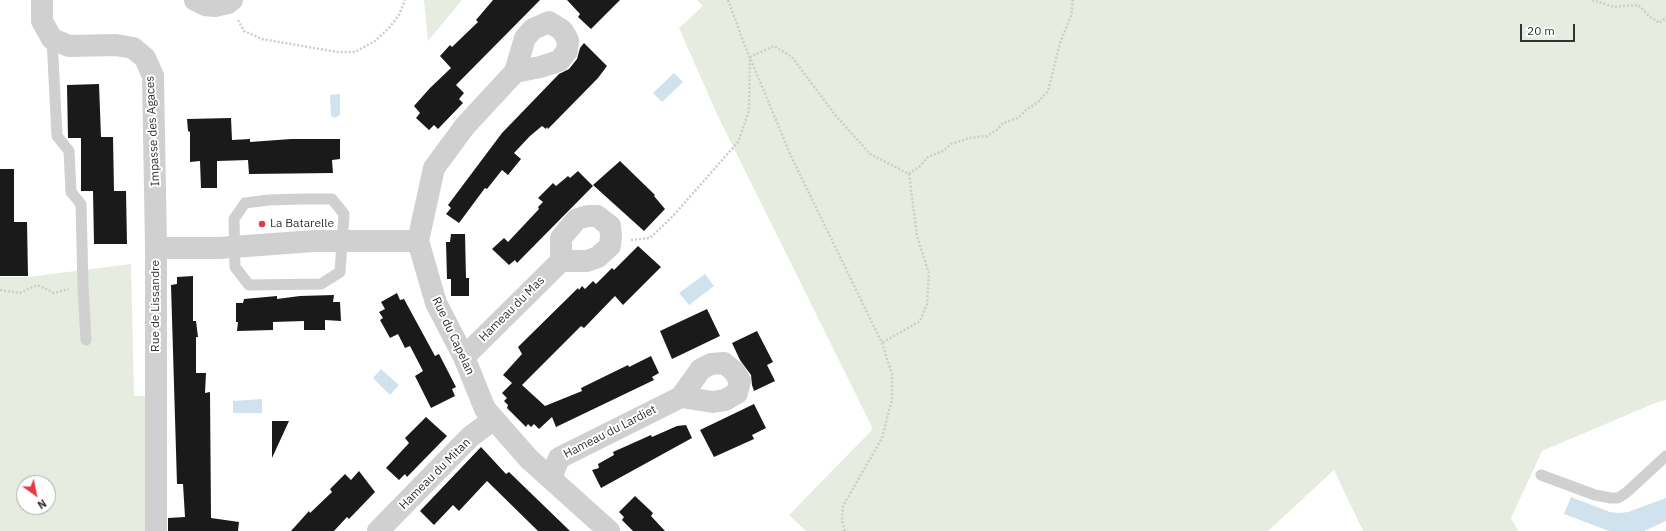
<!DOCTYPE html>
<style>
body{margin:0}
#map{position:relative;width:1666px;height:531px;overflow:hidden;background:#fff;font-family:"IBM Plex Sans",sans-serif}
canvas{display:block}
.north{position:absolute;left:16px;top:475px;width:40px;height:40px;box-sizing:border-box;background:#fff;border:1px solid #adadad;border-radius:50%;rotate:147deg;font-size:11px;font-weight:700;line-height:16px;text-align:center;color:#333}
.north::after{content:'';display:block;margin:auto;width:14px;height:18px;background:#e63946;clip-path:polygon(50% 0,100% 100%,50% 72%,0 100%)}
.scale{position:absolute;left:1520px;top:24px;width:55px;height:18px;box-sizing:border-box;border:2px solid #333;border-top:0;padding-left:5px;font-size:12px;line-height:14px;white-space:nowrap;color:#333;-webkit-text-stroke:3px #fff;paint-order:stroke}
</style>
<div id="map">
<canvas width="1666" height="531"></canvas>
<div class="north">N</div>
<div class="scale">20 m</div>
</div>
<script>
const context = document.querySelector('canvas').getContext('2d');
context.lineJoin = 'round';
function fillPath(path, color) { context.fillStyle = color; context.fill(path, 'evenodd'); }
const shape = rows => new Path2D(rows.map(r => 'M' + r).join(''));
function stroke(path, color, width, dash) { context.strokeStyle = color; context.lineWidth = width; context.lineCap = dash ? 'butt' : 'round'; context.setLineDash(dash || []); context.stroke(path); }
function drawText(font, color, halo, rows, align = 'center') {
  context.font = font + ' "IBM Plex Sans",sans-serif'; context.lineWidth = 4; context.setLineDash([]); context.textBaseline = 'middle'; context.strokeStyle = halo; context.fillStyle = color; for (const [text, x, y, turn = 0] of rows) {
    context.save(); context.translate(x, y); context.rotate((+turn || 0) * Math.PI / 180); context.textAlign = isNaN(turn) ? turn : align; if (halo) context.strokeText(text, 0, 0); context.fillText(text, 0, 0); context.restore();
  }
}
const green = shape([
 [424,0,462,0,428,41],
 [697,0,1666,0,1666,400,1655,403,1542,451,1511,518,1518,531,1363,531,1334,470,1268,531,806,531,789,515,872,430,871,425,717,114,679,28,703,6],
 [131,264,134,396,145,396,146,531,0,531,0,277,28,277],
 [24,483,48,483,48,507,24,507]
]);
const water = shape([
 [674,73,683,82,662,102,653,93],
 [340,94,340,115,335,118,331,116,330,95],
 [705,274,714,286,689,305,679,293],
 [381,369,399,385,390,395,373,378],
 [262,399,262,413,233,413,233,401],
 [1571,497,1610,512,1619,513,1628,512,1666,498,1666,521,1644,531,1609,531,1564,514]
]);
const building = shape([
 [493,0,540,0,456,85,464,93,459,99,463,103,438,129,434,125,429,130,416,118,420,113,414,106,430,88,451,68,440,56,450,45,452,47,478,22,476,20],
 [567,0,620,0,591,29,578,17,580,14],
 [584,43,607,66,598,78,548,129,547,127,546,129,542,126,530,136,514,153,521,159,508,175,502,170,487,189,485,188,459,223,446,214,451,208,448,205,502,133,559,74,569,69,577,59,580,48],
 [99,84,101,137,113,137,114,191,126,191,127,244,94,244,93,191,81,191,81,138,68,138,67,85],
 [231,118,232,140,250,139,250,142,291,139,340,139,340,159,332,160,333,173,249,174,248,160,217,161,217,188,201,188,200,161,190,162,190,132,188,131,187,119],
 [620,161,655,195,654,196,665,209,644,231,593,185],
 [0,169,14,169,14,222,27,222,28,276,0,276],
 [578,171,593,186,517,263,515,260,509,265,492,249,504,238,508,242,539,209,538,207,543,202,538,198,553,183,556,186,568,176,570,178],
 [451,234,465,234,466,278,469,278,469,296,451,296,451,279,447,279,446,242,450,242],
 [638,246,661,267,623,305,615,296,584,328,581,326,522,385,545,406,582,391,581,388,628,365,629,367,651,356,659,373,652,377,654,380,556,427,552,417,539,429,534,424,531,427,528,424,526,427,507,408,508,405,504,401,507,398,502,393,512,383,503,375,522,354,518,347,578,288,579,290,582,286,585,289,593,281,596,284,612,268,614,270],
 [193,276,193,321,196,321,198,337,196,337,196,373,206,373,205,393,210,392,211,518,239,522,238,531,168,531,168,518,185,517,183,484,177,484,171,285,177,284,177,277],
 [397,293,400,300,404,299,435,356,439,354,456,387,452,389,455,396,431,408,415,376,423,371,410,346,405,348,398,334,390,338,380,320,383,318,379,312,385,309,381,302],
 [334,295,333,302,340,302,341,321,325,320,325,330,304,330,304,321,273,322,273,330,237,331,238,322,236,322,236,303,243,303,244,299,277,296,277,299,300,296],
 [707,309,720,336,672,359,660,331],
 [757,331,773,362,767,365,775,381,754,391,752,385,751,375,740,360,732,343],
 [754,404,766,428,752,435,754,439,714,457,700,430],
 [426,417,447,436,407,477,405,474,399,480,386,468,409,443,405,438],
 [272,421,289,421,272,458],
 [686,425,692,438,601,488,592,470,599,468,598,464,614,455,613,452,651,435,652,437,677,426],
 [481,447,506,474,509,472,570,531,538,531,487,481,459,511,453,505,434,525,420,511],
 [359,471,375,492,349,519,347,517,334,531,291,531,309,511,310,513,332,492,330,489,345,474,351,480],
 [635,496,653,513,651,516,665,531,633,531,622,520,624,517,619,512]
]);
const path = shape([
 [728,0,743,41,791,156,882,343,892,374,892,399,882,438,843,506,842,521,845,531],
 [1592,0,1614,7,1638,5,1650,17,1660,23,1666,17],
 [238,20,244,31,262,39,337,52,355,52,375,41,389,28,399,15,405,0],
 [909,174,920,166,928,157,943,151,951,144,969,138,987,136,998,129,1003,123,1018,118,1026,110,1038,102,1048,91,1060,43,1071,16,1073,0],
 [631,240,650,238,673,216,738,142,749,111,750,57,774,46,792,57,836,116,870,154,909,174,917,236,929,274,927,304,920,321,882,343],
 [0,290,20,293,37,285,54,293,69,289]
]);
const service = shape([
 [52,39,57,136,69,151,71,192,81,204,83,286,86,340],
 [302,199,332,199,344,214,340,272,321,284,249,285,235,267,234,219,245,203,269,200,302,199],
 [1541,475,1595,495,1611,498,1618,498,1627,492,1666,456]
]);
const minor = shape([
 [42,0,42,21,52,39,69,46,116,45,133,48,145,58,153,76,156,248],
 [195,0,205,5,215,6,228,3,232,0],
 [515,72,540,67,559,61,567,51,568,40,562,30,549,22,533,29,525,38,515,72,465,126,434,168,418,241,436,303,464,357,485,409,529,459,609,531],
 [464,357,561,261,561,238,577,219,588,216,597,216,610,226,611,236,610,246,598,257,587,261,561,261],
 [551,478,559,458,681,397,701,369,711,364,724,363,734,371,740,381,737,393,725,400,713,402,681,397],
 [156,531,156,248,219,248,314,241,418,241],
 [378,531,470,437,494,419]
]);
const markers = [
 [262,224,4,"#e63946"]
];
const streetNames = [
 ["Impasse des Agaces",153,131,-93],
 ["Rue de Lissandre",156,306,-90],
 ["Hameau du Mas",512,309,-45],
 ["Rue du Capelan",453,336,65],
 ["Hameau du Lardiet",610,432,-27],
 ["Hameau du Mitan",435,474,-45]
];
const poiNames = [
 ["La Batarelle",270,224]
];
fillPath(green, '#e6ecdf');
fillPath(water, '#cfe2ee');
fillPath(building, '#1a1a1a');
stroke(path, '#cdcdcd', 2.5, [2, 2]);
stroke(service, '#d0d0d0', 11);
stroke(minor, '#d0d0d0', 22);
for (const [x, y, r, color] of markers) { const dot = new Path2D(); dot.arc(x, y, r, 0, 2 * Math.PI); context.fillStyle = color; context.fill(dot); stroke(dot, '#fff', 1.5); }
drawText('12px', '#333', '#fff', streetNames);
drawText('12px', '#333', '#fff', poiNames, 'left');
</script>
